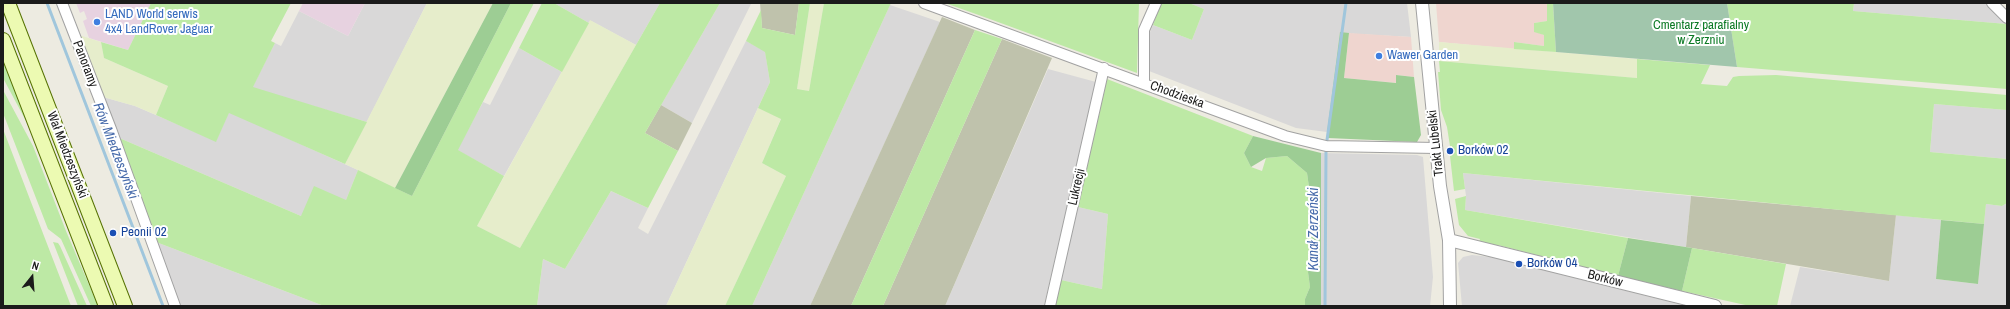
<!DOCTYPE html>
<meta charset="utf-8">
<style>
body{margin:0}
#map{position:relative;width:2010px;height:309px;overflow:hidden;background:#edebe1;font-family:"Archivo Narrow",sans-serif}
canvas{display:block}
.frame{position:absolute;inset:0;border:4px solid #1b1b1b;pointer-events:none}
.north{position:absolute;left:12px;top:257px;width:40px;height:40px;-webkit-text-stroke:3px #fff;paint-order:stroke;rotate:17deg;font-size:11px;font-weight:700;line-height:16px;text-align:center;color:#1b1b1b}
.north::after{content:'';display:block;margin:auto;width:14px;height:18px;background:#1b1b1b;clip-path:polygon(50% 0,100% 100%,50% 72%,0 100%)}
</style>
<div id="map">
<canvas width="2010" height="309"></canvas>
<div class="frame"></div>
<div class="north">N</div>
</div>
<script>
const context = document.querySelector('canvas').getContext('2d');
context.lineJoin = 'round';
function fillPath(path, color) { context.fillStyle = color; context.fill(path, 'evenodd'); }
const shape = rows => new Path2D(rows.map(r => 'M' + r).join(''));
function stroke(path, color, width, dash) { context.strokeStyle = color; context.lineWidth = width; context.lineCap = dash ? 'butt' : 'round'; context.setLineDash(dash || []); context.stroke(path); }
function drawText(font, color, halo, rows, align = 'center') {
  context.font = font + ' "Archivo Narrow",sans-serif'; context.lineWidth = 4; context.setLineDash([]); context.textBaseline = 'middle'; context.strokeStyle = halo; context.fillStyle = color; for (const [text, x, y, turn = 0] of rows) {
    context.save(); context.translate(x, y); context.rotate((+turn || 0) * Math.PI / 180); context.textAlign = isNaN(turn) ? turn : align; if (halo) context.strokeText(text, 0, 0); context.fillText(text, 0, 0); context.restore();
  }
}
const residential = shape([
 [365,3,427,3,367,122,252,88,275,43,281,46,299,11,348,36],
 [554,3,660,3,636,45,591,21,589,23],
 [720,3,751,4,692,123,661,105],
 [1189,3,1407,3,1411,37,1340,33,1327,132,1296,128,1149,71,1150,32,1153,25,1192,40,1204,9],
 [1854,3,1986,3,2007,24,1853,11],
 [890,5,940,22,810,306,752,306],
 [746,41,765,51,770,82,666,306,537,306,543,259,565,269,611,191,648,208,638,228,648,234],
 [519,48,562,72,504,176,457,150,483,102,490,105],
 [1048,69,1096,82,1044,306,945,306],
 [103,97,135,106,216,141,229,112,358,170,346,200,301,216,117,137],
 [1934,104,2007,110,2007,159,1930,152],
 [1321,153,1417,155,1423,157,1433,277,1430,306,1321,306],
 [1463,173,1691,196,1686,247,1465,210,1466,196],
 [2007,203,2007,306,1790,306,1800,267,1889,281,1896,215,1941,220,1936,279,1978,284,1986,204,2002,206],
 [1078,207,1108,214,1102,289,1061,280],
 [156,242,324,306,181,306],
 [1472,255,1491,257,1687,306,1462,306,1458,263,1463,257]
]);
const commercial = shape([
 [1436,3,1547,3,1547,21,1534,23,1534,31,1544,35,1544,46,1514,42,1514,49,1439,42],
 [1349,33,1411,37,1414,77,1397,75,1397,83,1344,78]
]);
const industrial = shape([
 [76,3,151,3,128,50,89,38,83,21,87,19,84,11,80,13],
 [303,3,365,3,348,36,299,11]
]);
const construction = shape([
 [760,3,799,3,795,35,762,28],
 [942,17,975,30,851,306,810,306],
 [1002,39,1052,58,945,306,883,306],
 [661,105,692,123,678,151,645,133],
 [1691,196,1896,215,1889,281,1686,247]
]);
const farmland = shape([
 [427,3,493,3,395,188,345,164],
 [810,3,824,3,809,91,797,89],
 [590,20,636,45,520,248,477,226],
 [79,35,101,42,104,58,168,86,156,115,135,106,103,97],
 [1439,42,1637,59,1637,78,1439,61],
 [758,108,781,118,762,163,786,176,725,306,666,306]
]);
const grass = shape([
 [151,3,291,3,271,41,275,43,253,87,367,122,345,164,229,113,216,142,156,115,168,86,104,58,101,42,128,50],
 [511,3,534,3,458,150,504,176,477,226,520,248,660,3,720,3,645,133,678,151,648,208,611,191,565,269,543,259,537,306,324,306,156,242,117,137,301,216,314,186,346,200,358,170,412,196],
 [542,3,554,3,589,23,562,72,519,48],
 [799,3,810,3,797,89,809,91,824,3,891,3,752,306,725,306,786,176,762,163,781,119,758,108,770,82,765,52,746,41,761,10,762,28,795,35],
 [945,3,1139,3,1137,73,987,18],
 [1161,3,1189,3,1204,9,1192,40,1153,25],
 [1547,3,1553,3,1556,52,1514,49,1514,42,1544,46,1544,35,1534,32,1534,23,1547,21],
 [1727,3,1854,3,1853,11,2007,24,2007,89,1737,67],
 [975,30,1002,39,883,306,851,306],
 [3,58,27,120,26,121,3,78],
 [1637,59,1710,65,1701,84,1727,86,1733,77,1739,76,1776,75,2007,95,2007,110,1934,104,1930,152,2007,159,2007,203,2002,206,1986,204,1984,224,1463,173,1465,189,1454,191,1450,156,1453,155,1452,146,1450,146,1447,127,1441,110,1438,72,1440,72,1439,61,1637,78],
 [1107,79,1253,136,1244,153,1251,167,1262,171,1266,158,1287,156,1307,173,1312,208,1312,256,1308,272,1310,287,1305,299,1305,306,1055,306,1061,280,1102,289,1108,214,1078,207],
 [3,90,33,146,66,231,98,306,91,306,61,239,48,229,3,113],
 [3,129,44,236,71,306,3,306],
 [1466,196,1465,210,1628,238,1618,276,1498,245,1497,247,1479,242,1480,239,1468,236,1459,225,1455,199],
 [53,242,58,243,60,246,87,306,78,306],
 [1692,248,1786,264,1777,306,1750,306,1682,291]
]);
const forest = shape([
 [493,3,511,3,412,196,395,188],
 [1340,32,1349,33,1344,78,1396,83,1396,75,1414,77,1421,135,1417,142,1328,138,1327,132],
 [1253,136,1321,153,1321,306,1305,306,1305,299,1310,287,1308,272,1312,256,1312,208,1307,173,1287,156,1266,158,1251,167,1244,153],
 [1941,220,1984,224,1978,284,1936,279],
 [1628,238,1692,248,1682,291,1618,276]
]);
const cemetery = shape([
 [1553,3,1727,3,1737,67,1556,52]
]);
const stream = shape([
 [47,3,163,306],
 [1327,140,1346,3],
 [1325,306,1326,151]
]);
const minor = shape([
 [62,3,111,129,175,306],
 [924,3,1285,136,1326,146,1436,148],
 [1992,3,2007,18],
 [1144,83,1144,30,1156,3],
 [1050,306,1104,68]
]);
const tertiary = shape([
 [1422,3,1440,186,1449,240,1450,306],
 [1449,240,1715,306]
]);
const secondary = shape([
 [8,3,125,306],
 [3,40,106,306]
]);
const markers = [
 [97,22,4,"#3f7fe0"],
 [1379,56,4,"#3f7fe0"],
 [1450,151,4,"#1a4fb4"],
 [113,233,4,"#1a4fb4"],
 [1519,264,4,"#1a4fb4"]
];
const shopNames = [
 ["LAND World serwis",105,15],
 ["4x4 LandRover Jaguar",105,30],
 ["Wawer Garden",1387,56]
];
const parkNames = [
 ["Cmentarz parafialny",1701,26],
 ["w Zerzniu",1701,41]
];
const streetNames = [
 ["Panoramy",85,64,69],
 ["Chodzieska",1177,95,20],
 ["Trakt Lubelski",1436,143,-96],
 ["Wał Miedzeszyński",67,155,69],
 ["Lukrecji",1077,187,-77],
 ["Borków",1605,279,14]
];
const transitNames = [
 ["Borków 02",1458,151],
 ["Peonii 02",121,233],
 ["Borków 04",1527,264]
];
const waterNames = [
 ["Rów Miedzeszyński",115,151,69],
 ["Kanał Zerzeński",1314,229,-90]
];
fillPath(residential, '#d9d8d8');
fillPath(commercial, '#efd5cf');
fillPath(industrial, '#e7d2e0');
fillPath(construction, '#bfc2ac');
fillPath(farmland, '#e6edcb');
fillPath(grass, '#bde9a5');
fillPath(forest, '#9dcd94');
fillPath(cemetery, '#a1c6ac');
stroke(stream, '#a0c6dc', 3);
stroke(minor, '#a2a2a2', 12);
stroke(tertiary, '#a2a2a2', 14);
stroke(secondary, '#567203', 16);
stroke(minor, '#fff', 10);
stroke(tertiary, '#fff', 12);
stroke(secondary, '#ecfab2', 14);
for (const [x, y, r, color] of markers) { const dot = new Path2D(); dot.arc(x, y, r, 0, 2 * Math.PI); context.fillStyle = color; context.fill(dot); stroke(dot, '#fff', 1.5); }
drawText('13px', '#366cbe', '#fff', shopNames, 'left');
drawText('13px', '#0a7923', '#fff', parkNames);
drawText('13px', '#1b1b1b', '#fff', streetNames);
drawText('13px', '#164399', '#fff', transitNames, 'left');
drawText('italic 14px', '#476bab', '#fff', waterNames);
</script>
